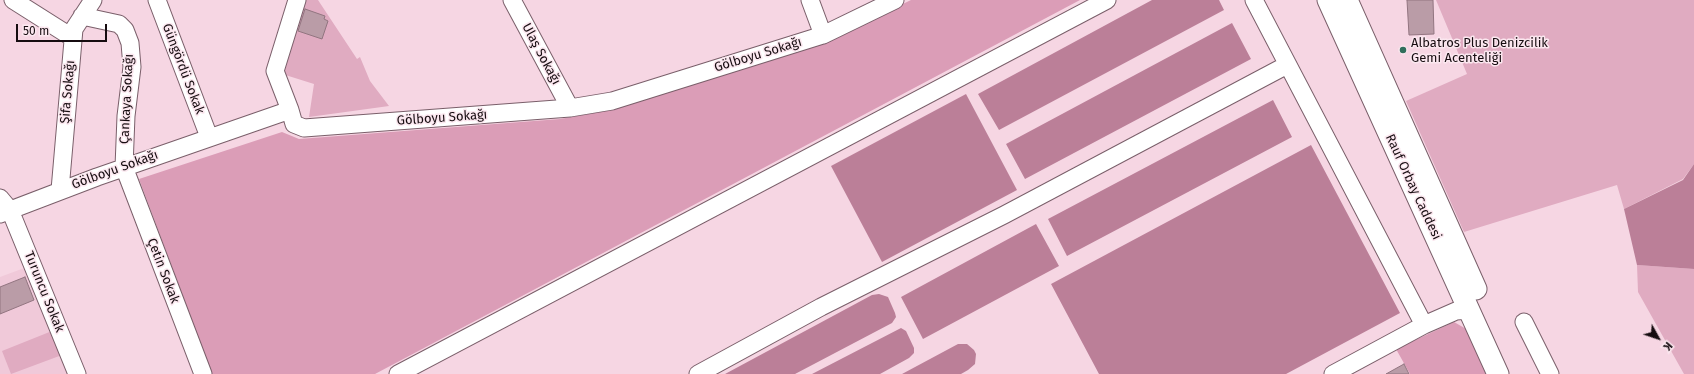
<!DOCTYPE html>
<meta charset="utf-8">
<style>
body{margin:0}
#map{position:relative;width:1694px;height:374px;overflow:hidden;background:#f6d6e3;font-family:"Fira Sans",sans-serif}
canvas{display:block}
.north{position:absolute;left:1638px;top:318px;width:40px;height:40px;-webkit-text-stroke:3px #fbe7ef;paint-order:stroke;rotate:130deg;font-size:11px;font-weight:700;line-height:16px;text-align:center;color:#160c10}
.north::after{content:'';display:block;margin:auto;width:14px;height:18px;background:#160c10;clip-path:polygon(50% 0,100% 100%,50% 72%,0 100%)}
.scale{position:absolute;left:16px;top:24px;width:91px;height:18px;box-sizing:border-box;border:2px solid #160c10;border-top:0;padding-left:5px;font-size:12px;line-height:14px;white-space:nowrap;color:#160c10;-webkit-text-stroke:3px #fbe7ef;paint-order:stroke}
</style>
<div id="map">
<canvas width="1694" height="374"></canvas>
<div class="north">K</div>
<div class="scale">50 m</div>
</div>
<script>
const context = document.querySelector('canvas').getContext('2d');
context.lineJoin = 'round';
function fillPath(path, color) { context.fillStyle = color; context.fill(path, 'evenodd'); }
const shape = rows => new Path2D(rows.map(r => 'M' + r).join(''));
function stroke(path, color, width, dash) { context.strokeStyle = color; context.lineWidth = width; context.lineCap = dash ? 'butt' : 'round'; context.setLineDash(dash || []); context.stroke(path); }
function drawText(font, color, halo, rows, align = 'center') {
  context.font = font + ' "Fira Sans",sans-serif'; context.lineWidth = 3; context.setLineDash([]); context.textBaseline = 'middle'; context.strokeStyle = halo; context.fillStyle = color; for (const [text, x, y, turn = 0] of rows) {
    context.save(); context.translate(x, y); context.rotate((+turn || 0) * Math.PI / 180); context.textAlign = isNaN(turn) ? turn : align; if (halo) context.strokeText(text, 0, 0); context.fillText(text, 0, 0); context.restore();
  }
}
const built = shape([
 [27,267,70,374,0,374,0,277]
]);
const green = shape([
 [302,0,318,0,357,59,360,57,370,81,389,106,309,117,314,84,279,73],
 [1436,0,1694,0,1694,164,1683,179,1624,209,1617,185,1464,232,1406,101,1467,74],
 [1637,265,1694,269,1694,374,1684,374,1638,292],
 [52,331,62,355,11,374,2,351]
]);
const forest = shape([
 [911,0,1080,0,375,374,212,374,139,179,282,132,299,139,560,119,616,109,823,43],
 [1454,322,1468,330,1487,374,1410,374,1396,349]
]);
const water = shape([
 [1152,0,1219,0,1224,10,999,130,978,94],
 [1232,23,1251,59,1025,179,1006,144],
 [966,94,1017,190,882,262,831,166],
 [1273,100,1292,137,1067,256,1048,219],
 [1311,145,1400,313,1286,374,1099,374,1051,284],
 [1694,164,1694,269,1637,265,1624,209,1683,180],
 [1036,224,1059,266,923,339,901,297],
 [879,294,888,297,895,313,896,317,892,323,795,374,725,374,872,295],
 [901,328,906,331,914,348,914,353,909,358,880,374,812,374],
 [958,344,967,344,974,350,976,354,975,364,968,370,961,374,902,374]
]);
const building = shape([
 [1407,0,1433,0,1434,34,1409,35,1407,0],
 [305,9,325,16,324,19,328,21,322,39,298,31,305,9],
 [25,277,34,300,0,314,0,287,25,277],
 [1404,364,1409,374,1386,374,1404,364]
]);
const minor = shape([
 [13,0,73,38],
 [157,0,209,137],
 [512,0,570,108],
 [810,0,823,35],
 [1254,0,1424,325],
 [82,16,119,24,125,30,130,43,132,67,126,116,124,167,203,374],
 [290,110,275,71,297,0],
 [60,190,74,29,93,0],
 [0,198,10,210,77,374],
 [0,214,97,177,290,110,294,124,304,128,570,108,612,101,823,35,895,0],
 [1524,322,1550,374],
 [398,374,1107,0],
 [698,374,821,307,1004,215,1287,65],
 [1333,374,1424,325,1456,311,1470,310]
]);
const major = shape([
 [1328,0,1498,374],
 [1347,0,1476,289]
]);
const markers = [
 [1403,50,4,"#306e5b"]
];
const poiNames = [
 ["Albatros Plus Denizcilik",1411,43],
 ["Gemi Acenteliği",1411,58]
];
const streetNames = [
 ["Ulaş Sokağı",541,54,62],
 ["Gölboyu Sokağı",758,55,-17],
 ["Güngördü Sokak",183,69,69],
 ["Şifa Sokağı",68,92,-85],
 ["Çankaya Sokağı",127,99,-87],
 ["Gölboyu Sokağı",442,118,-4],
 ["Gölboyu Sokağı",115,170,-20],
 ["Rauf Orbay Caddesi",1413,187,65],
 ["Çetin Sokak",163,271,69],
 ["Turuncu Sokak",44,292,68]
];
fillPath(built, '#f0c9d9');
fillPath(green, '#e0abc1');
fillPath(forest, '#db9db7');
fillPath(water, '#bb7f98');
fillPath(building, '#ba9ca7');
stroke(building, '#927580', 1);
stroke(minor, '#7a5f6a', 19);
stroke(major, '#7a5f6a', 23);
stroke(minor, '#fff', 17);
stroke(major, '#fff', 21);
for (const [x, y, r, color] of markers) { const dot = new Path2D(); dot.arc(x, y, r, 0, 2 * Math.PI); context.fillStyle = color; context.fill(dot); stroke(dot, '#fbe7ef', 1.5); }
drawText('13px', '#160c10', '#fbe7ef', poiNames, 'left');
drawText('13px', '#160c10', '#fbe7ef', streetNames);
</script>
